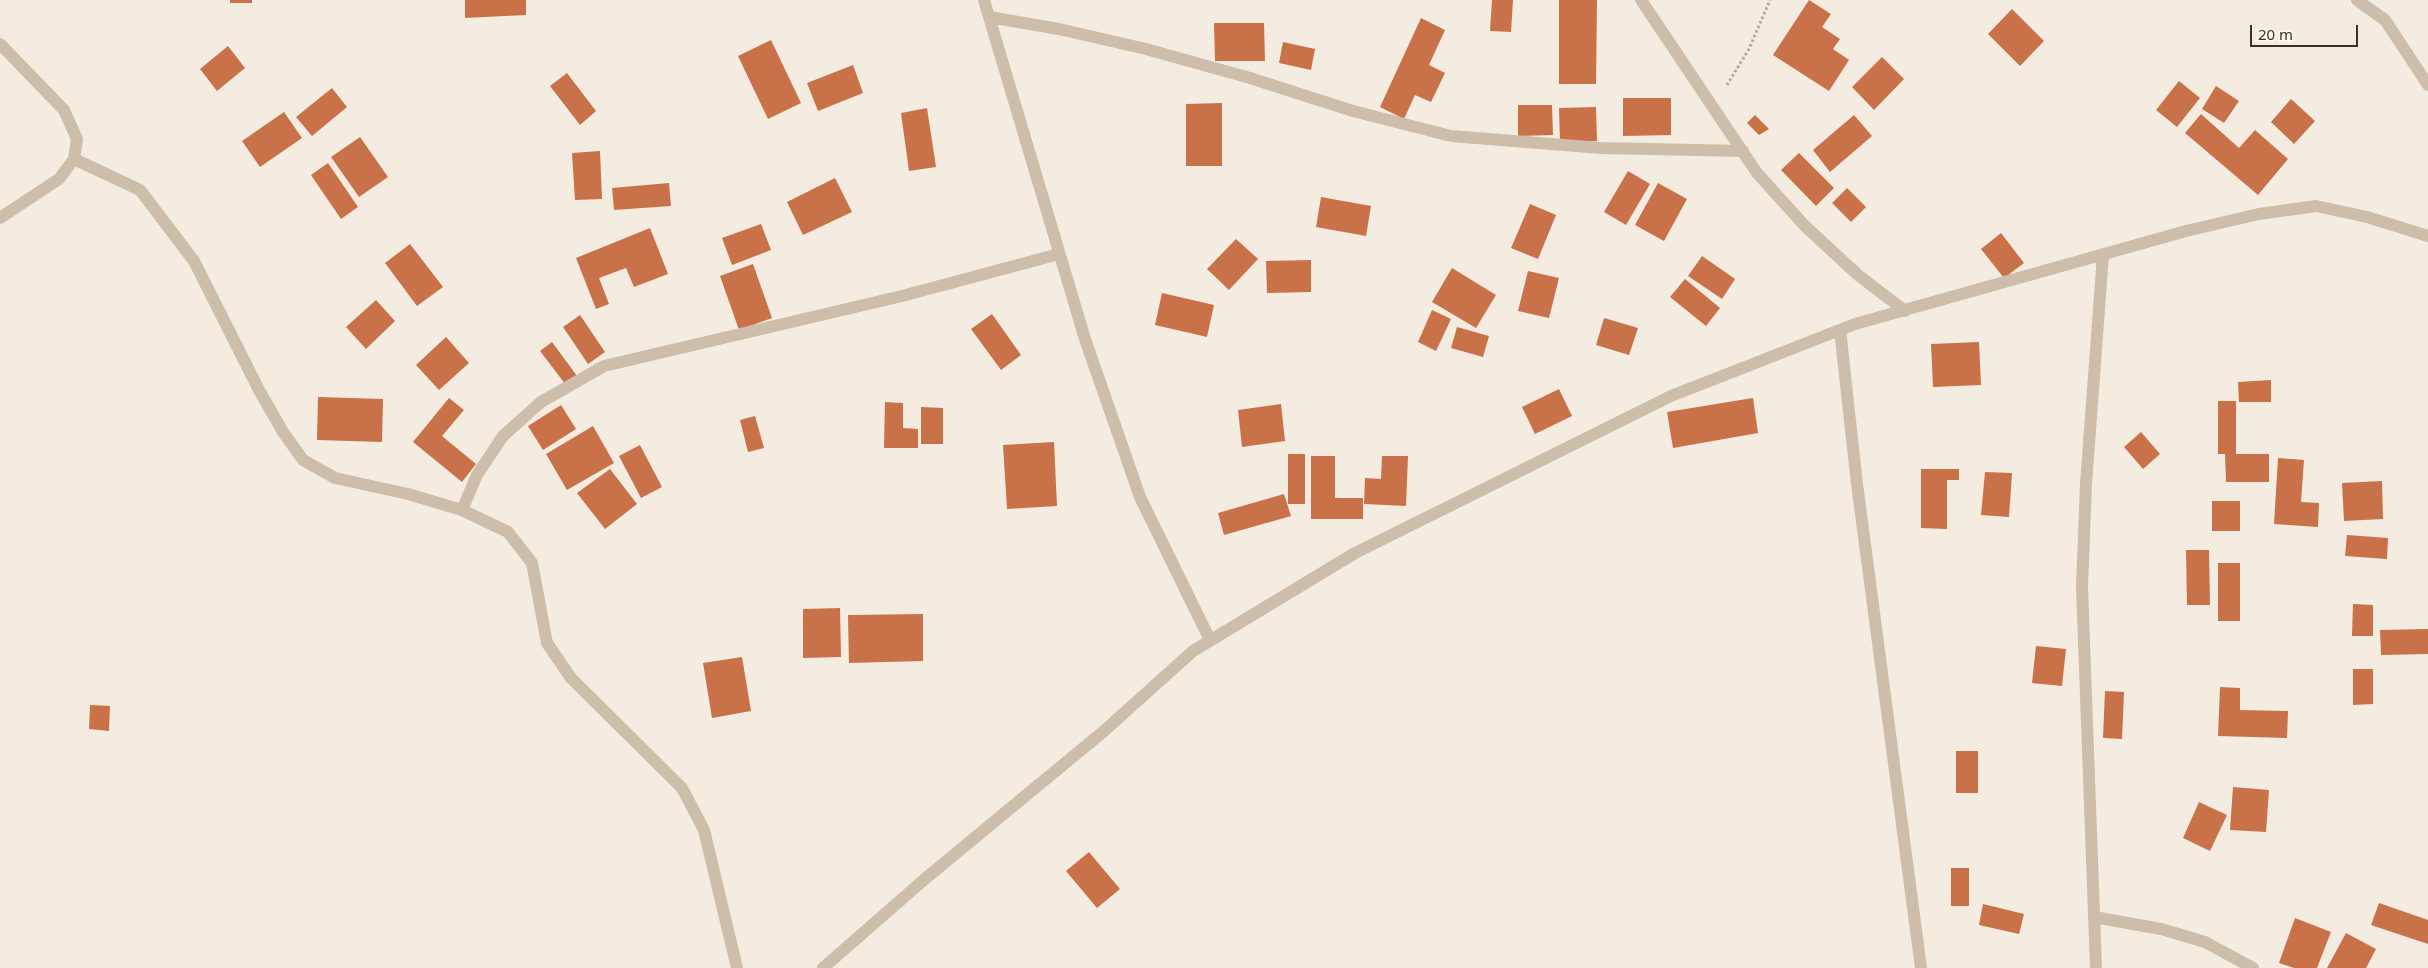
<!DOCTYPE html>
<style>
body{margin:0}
#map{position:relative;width:2428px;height:968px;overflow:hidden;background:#f4ece0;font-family:"Noto Sans",sans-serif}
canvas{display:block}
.scale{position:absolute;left:2250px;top:25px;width:108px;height:22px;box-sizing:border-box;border:2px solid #3a302a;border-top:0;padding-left:6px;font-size:15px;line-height:18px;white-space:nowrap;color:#3a302a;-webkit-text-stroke:4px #fbf5ec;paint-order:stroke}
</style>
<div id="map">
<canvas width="2428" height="968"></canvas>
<div class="scale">20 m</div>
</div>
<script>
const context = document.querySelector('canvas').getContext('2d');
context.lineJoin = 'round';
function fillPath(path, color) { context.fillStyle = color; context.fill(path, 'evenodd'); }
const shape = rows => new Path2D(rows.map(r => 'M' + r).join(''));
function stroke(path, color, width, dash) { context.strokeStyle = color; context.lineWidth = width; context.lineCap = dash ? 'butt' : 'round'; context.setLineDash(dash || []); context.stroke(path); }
const building = shape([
 [230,0,252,0,252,3,230,3],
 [465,0,526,0,526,15,465,18],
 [1492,0,1513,0,1511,32,1490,31],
 [1559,0,1597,0,1596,84,1559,84],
 [1809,0,1831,14,1822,27,1840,39,1833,49,1849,60,1829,91,1773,55],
 [2012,9,2044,41,2020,66,1988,34],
 [1421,18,1445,30,1429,65,1445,73,1431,102,1415,95,1404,119,1380,107],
 [1214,23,1264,23,1265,61,1215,61],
 [771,40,801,103,768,119,738,56],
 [1283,42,1315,49,1311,70,1279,63],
 [228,46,245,68,217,91,200,69],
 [1882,57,1904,79,1874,110,1852,87],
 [853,65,863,93,818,111,807,83],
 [567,73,596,111,580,125,550,86],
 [2179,81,2200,98,2177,127,2156,110],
 [2216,86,2239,101,2224,123,2202,109],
 [332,88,347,107,312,136,296,117],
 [1623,98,1671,98,1671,135,1623,136],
 [2291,99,2315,121,2294,144,2271,122],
 [1222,103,1222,166,1186,166,1186,104],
 [1518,105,1552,105,1553,135,1518,136],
 [1596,107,1597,141,1560,142,1559,108],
 [927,108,936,167,909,171,901,113],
 [284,112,302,138,260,167,242,141],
 [2201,114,2239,148,2255,130,2288,159,2258,195,2185,133],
 [1755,115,1769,129,1759,135,1747,123],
 [1854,115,1872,136,1830,172,1813,150],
 [360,137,388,177,359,197,331,157],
 [600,151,602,199,575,200,572,153],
 [1799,153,1834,188,1816,206,1781,170],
 [328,163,358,207,341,219,311,175],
 [1628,171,1650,184,1626,225,1604,212],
 [835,178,852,212,803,235,787,202],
 [669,183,671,206,614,210,612,188],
 [1658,183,1687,199,1664,241,1635,225],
 [1847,188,1866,207,1851,222,1832,203],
 [1321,197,1371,206,1366,236,1316,227],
 [1530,204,1556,215,1538,259,1511,248],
 [761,224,771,250,732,265,722,238],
 [650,228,668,274,634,287,626,268,599,278,609,304,596,309,576,258],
 [2001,233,2024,263,2004,278,1981,249],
 [1236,239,1258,259,1229,290,1207,269],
 [410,244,443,287,417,306,385,263],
 [1702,256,1735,279,1722,299,1688,276],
 [1311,260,1311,292,1267,293,1266,261],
 [753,264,772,318,739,330,720,276],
 [1452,268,1496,295,1476,328,1432,302],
 [1528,271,1559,278,1549,318,1518,311],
 [1685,279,1720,308,1706,326,1670,297],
 [1162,293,1214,305,1207,337,1155,325],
 [376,300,395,321,366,349,346,327],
 [1432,310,1451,319,1436,351,1418,342],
 [992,314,1021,355,1001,370,971,329],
 [580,315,605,352,588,364,563,327],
 [1604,318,1638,328,1629,355,1596,345],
 [1457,327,1489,336,1483,357,1451,348],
 [446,337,469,363,439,390,416,365],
 [552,342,577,376,566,385,540,351],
 [1979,342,1981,385,1933,387,1931,344],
 [2271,380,2271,402,2239,402,2238,382],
 [1559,389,1572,416,1535,434,1522,407],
 [318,397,383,399,382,442,317,440],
 [449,398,464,410,442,436,476,464,462,482,413,442],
 [1753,398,1758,433,1673,448,1667,412],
 [2218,401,2236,401,2236,454,2269,454,2269,482,2226,482,2225,454,2218,454],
 [885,402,903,403,903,428,918,429,918,448,884,448],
 [1281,404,1285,441,1242,447,1238,410],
 [561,405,576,429,543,450,528,426],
 [921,407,943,408,943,444,921,444],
 [755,416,764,448,748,452,740,420],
 [593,426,614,463,567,490,546,454],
 [2141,432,2160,454,2143,469,2124,447],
 [1054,442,1057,506,1007,509,1003,445],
 [640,445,662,487,641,498,619,456],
 [1288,454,1305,454,1305,504,1288,504],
 [1311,456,1335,456,1335,498,1363,498,1363,519,1311,519],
 [1382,456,1408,456,1406,506,1364,504,1365,478,1381,479],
 [2278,458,2304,460,2301,502,2319,503,2318,527,2274,524],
 [610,469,637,504,605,529,577,493],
 [1921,469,1959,469,1959,480,1947,480,1947,529,1921,528],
 [1985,472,2012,473,2009,517,1981,515],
 [2382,481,2383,519,2344,521,2342,483],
 [1284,494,1291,516,1224,535,1218,513],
 [2212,501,2240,501,2240,531,2212,531],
 [2347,535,2388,538,2387,559,2345,556],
 [2186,550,2209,550,2210,605,2187,605],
 [2218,563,2240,563,2240,621,2218,621],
 [2353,604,2373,605,2373,636,2352,636],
 [840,608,841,657,803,658,803,609],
 [923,614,923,661,849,663,848,615],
 [2428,629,2428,654,2381,655,2380,630],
 [2036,646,2066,649,2062,686,2032,683],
 [742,657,751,711,712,718,703,663],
 [2353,669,2373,669,2373,704,2353,705],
 [2220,687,2240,688,2240,710,2288,711,2287,738,2218,736],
 [2105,691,2124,692,2122,739,2103,738],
 [90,705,110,706,109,731,89,729],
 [1956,751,1978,751,1978,793,1956,793],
 [2233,787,2269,790,2266,832,2230,830],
 [2199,802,2227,815,2210,851,2183,838],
 [1089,852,1120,889,1097,908,1066,871],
 [1951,868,1969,868,1969,906,1951,906],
 [2379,903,2428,920,2428,944,2371,925],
 [1983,904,2024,914,2019,934,1979,925],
 [2295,918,2331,932,2317,968,2294,968,2279,963],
 [2346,933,2376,949,2366,968,2327,968]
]);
const path = shape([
 [1727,85,1749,49,1770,0]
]);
const minor = shape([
 [984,0,1085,339,1140,497,1210,640],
 [1641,0,1757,173,1805,226,1858,275,1905,311],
 [2357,0,2385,20,2428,85],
 [989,17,1059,29,1146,49,1250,78,1353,111,1451,136,1601,148,1743,151],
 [0,44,64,110,77,139,74,159,59,179,0,218],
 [74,159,140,190,194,261,260,392,283,432,303,460,335,478,408,494,462,510,508,532,532,563,547,643,571,678,682,788,704,830,737,968],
 [1840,330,1857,484,1921,968],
 [462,510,477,475,503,436,541,402,604,366,902,296,1059,254],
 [2094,917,2161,929,2205,942,2253,968],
 [823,968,926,878,1104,731,1193,651,1355,553,1671,396,1855,324,2186,231,2259,214,2316,206,2367,217,2428,236],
 [2096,968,2082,587,2086,484,2103,255]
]);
fillPath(building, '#c97148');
stroke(path, '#b9a795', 3, [2.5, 2.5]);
stroke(minor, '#cdbdab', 12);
</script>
